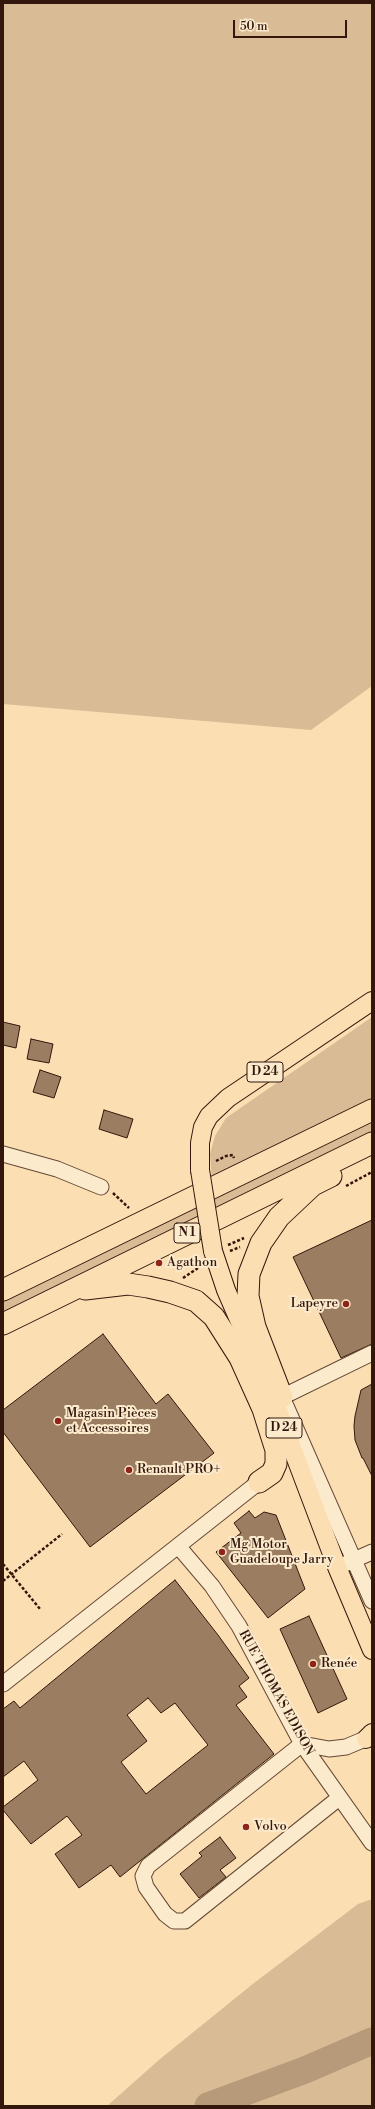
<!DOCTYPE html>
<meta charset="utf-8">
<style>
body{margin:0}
#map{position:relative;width:375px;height:2109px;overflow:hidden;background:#fbdeb2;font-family:"Libre Bodoni",serif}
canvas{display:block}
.frame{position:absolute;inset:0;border:4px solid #33170c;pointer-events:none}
.scale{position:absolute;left:233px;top:20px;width:114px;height:18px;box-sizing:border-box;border:2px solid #33170c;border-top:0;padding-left:5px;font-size:12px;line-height:14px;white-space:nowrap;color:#33170c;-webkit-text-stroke:3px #fceacd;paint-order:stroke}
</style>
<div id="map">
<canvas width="375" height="2109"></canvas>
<div class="frame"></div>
<div class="scale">50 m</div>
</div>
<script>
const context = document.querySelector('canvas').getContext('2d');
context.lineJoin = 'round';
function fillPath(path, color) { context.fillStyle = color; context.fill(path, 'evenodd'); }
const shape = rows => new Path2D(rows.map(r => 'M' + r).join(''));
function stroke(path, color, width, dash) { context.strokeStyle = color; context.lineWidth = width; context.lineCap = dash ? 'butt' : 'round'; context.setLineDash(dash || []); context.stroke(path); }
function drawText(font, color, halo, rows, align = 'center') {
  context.font = font + ' "Libre Bodoni",serif'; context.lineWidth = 4; context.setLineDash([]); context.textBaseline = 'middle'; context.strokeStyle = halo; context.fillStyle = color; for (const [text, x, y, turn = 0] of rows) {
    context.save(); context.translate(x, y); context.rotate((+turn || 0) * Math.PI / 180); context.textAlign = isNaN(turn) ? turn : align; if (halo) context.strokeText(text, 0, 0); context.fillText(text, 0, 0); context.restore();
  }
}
const green = shape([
 [3,3,372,3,372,686,311,730,3,704],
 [372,1017,372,1100,212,1181,210,1154,215,1136,226,1118],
 [372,1123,372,1132,3,1314,3,1301],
 [372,1899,372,2106,107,2106,160,2059,254,1983,358,1904]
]);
const river = shape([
 [208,2106,305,2070,372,2041]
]);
const building = shape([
 [3,1022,20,1026,16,1048,3,1045,3,1022],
 [31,1039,53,1044,49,1063,27,1059,31,1039],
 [40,1070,61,1077,54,1098,33,1092,40,1070],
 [104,1110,133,1119,127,1138,99,1129,104,1110],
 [372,1220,372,1344,341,1358,293,1257,372,1220],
 [103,1334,156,1404,168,1394,214,1453,90,1547,3,1432,3,1410,103,1334],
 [372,1384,372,1476,363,1458,362,1458,355,1440,354,1426,355,1416,361,1390,372,1384],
 [249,1511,255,1518,264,1512,276,1515,305,1589,268,1618,216,1552,241,1533,234,1523,249,1511],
 [175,1580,218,1635,249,1678,239,1686,247,1697,236,1705,274,1754,120,1877,111,1865,79,1888,55,1854,82,1835,67,1816,31,1844,3,1810,3,1807,38,1780,24,1761,3,1777,3,1709,14,1701,20,1708,175,1580],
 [148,1698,161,1713,175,1703,208,1745,146,1794,121,1762,147,1741,127,1715,148,1698],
 [309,1616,347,1699,318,1713,280,1629,309,1616],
 [220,1837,236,1858,220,1870,226,1877,199,1898,180,1874,202,1856,199,1853,220,1837]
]);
const path = shape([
 [216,1161,226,1156,233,1155,234,1158],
 [346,1186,372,1172],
 [113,1193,129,1208],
 [228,1245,244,1238],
 [230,1251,240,1247],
 [183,1278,198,1268],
 [3,1564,40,1609],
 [3,1581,62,1534]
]);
const minor = shape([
 [3,1154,57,1169,101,1187],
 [372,1353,282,1397,372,1601],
 [178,1546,212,1586,239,1626,302,1744,372,1843],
 [345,1564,372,1552],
 [3,1684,259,1482],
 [339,1798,185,1921,174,1921,165,1914,146,1887,143,1876,148,1866,302,1744,329,1749,346,1747,372,1736]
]);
const major = shape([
 [200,1170,200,1143,203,1127,209,1116,228,1098,372,1001],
 [213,1251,226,1290,275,1403,337,1567,372,1650],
 [366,1739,372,1733]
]);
const highway = shape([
 [85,1289,128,1284,148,1287,170,1292,196,1301,214,1317,240,1358,263,1409,276,1450,276,1464,272,1473,259,1482],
 [3,1290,372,1110],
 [3,1324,372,1143],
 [282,1397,255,1327,248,1296,249,1274,261,1243,279,1217,313,1185,331,1176]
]);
const majorBridge = shape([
 [200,1170,213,1251]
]);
const markers = [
 [159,1263,4,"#8f2418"],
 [346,1304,4,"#8f2418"],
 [58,1421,4,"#8f2418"],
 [129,1470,4,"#8f2418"],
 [222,1552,4,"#8f2418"],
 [313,1664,4,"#8f2418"],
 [246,1827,4,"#8f2418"]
];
const shields = [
 [265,1072,36],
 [187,1233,26],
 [284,1428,36]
];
const shieldNames = [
 ["D 24",265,1072],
 ["N 1",187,1233],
 ["D 24",284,1428]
];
const poiNames = [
 ["Agathon",167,1263],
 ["Lapeyre",338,1304,"right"],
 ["Magasin Pièces",66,1414],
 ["et Accessoires",66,1429],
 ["Renault PRO+",137,1470],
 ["Mg Motor",230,1545],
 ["Guadeloupe Jarry",230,1560],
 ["Renée",321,1664],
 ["Volvo",254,1827]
];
const streetNames = [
 ["RUE THOMAS EDISON",276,1693,61]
];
fillPath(green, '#d9bc96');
stroke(river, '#b79a7a', 27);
fillPath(building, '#9b7e62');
stroke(building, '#33170c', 1);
stroke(minor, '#654936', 17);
stroke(major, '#33170c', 20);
stroke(highway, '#33170c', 23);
stroke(path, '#33170c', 2.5, [3, 2]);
stroke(minor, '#fceacd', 15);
stroke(major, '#fbdeb2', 18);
stroke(highway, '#fbdeb2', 21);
stroke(majorBridge, '#33170c', 20, []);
stroke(majorBridge, '#fbdeb2', 18);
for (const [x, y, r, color] of markers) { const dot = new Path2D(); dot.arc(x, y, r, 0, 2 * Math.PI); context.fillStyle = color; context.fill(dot); stroke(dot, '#fceacd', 1.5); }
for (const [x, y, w] of shields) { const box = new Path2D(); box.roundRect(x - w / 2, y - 10, w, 20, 3); context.fillStyle = '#fceacd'; context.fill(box); stroke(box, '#33170c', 1); }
drawText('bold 12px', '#33170c', null, shieldNames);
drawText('13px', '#33170c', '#fceacd', poiNames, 'left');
drawText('13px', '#33170c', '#fceacd', streetNames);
</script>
